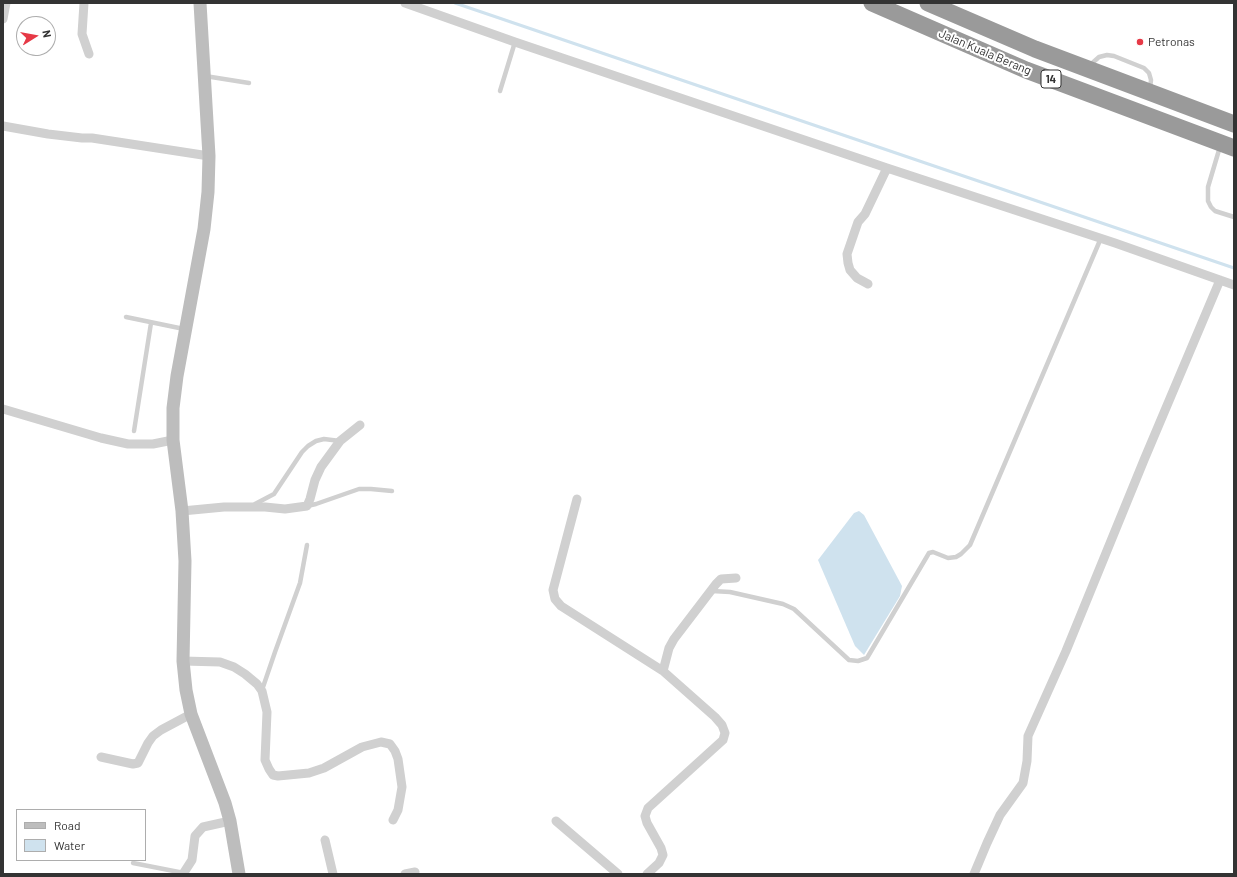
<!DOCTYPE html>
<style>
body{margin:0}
#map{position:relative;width:1237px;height:877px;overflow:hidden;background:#fff;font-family:Barlow,sans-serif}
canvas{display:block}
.frame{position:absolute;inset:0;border:4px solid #333;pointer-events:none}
.legend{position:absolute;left:16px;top:809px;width:130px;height:52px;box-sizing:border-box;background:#fff;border:1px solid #adadad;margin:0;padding:5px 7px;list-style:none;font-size:12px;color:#333}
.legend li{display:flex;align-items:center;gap:8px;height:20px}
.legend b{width:20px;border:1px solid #adadad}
.north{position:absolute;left:16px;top:16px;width:40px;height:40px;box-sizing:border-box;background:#fff;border:1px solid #adadad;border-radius:50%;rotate:79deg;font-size:11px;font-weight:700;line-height:16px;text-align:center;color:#333}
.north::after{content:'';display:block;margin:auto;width:14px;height:18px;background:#e63946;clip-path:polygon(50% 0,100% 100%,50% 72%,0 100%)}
</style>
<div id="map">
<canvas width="1237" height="877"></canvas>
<div class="frame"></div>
<ul class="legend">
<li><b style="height:5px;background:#bdbdbd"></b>Road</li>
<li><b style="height:11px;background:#cfe2ee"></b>Water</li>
</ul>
<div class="north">N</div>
</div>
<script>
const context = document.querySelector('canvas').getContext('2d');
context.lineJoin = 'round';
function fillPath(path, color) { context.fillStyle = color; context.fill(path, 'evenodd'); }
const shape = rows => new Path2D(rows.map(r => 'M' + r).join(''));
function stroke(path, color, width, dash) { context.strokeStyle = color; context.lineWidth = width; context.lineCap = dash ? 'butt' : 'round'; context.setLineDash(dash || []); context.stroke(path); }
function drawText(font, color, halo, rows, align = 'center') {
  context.font = font + ' Barlow,sans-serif'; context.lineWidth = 4; context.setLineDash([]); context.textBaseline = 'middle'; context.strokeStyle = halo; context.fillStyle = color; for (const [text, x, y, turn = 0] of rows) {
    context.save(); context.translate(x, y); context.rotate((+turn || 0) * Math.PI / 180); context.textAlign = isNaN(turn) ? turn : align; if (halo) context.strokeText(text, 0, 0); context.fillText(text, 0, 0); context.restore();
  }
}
const water = shape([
 [859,511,864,515,902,586,900,596,864,655,855,646,818,560,854,513]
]);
const stream = shape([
 [455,3,1234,268]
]);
const lane = shape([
 [1089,66,1099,57,1107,55,1114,56,1144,68,1149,73,1151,80,1150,89],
 [205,76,249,83],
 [500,91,515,42],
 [1219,150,1208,187,1208,201,1211,207,1215,211,1234,217],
 [126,317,184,329],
 [134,431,151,323],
 [255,504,274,494,302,452,308,446,316,441,324,439,340,441],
 [307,506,316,504,359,489,371,489,392,491],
 [712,591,730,592,783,604,794,609,849,660,858,661,867,658,929,553,933,552,948,558,956,557,961,554,970,545,1101,238],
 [262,690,275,652,300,583,307,545],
 [133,863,184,873]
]);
const street = shape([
 [84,3,82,34,89,54],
 [405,3,515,42,887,168,1115,243,1234,285],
 [3,19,6,3],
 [3,126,48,134,82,138,92,138,209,156],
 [868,284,857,278,850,270,848,263,847,254,858,222,865,214,887,168],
 [3,409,101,438,128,444,153,444,173,440],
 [577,499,553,590,555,599,561,606,663,671],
 [182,511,224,507,265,507,285,509,307,506,310,499,315,480,321,467,340,441,360,425],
 [183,661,220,662,234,667,245,674,257,684,262,691,267,712,265,760,269,769,273,775,278,776,309,773,324,768,362,747,381,742,390,744,395,751,398,759,402,787,398,810,393,820],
 [101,757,133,764,138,763,148,743,153,736,161,730,191,714],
 [556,821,618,874],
 [325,840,333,874],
 [183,874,192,860,195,836,203,827,230,821],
 [405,874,415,872],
 [647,874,659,863,663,855,661,848,647,823,645,816,648,808,723,740,725,733,722,725,715,717,663,671,669,648,674,639,716,584,721,579,736,578],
 [974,874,987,843,1000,815,1023,783,1027,761,1028,736,1066,651,1144,460,1220,280]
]);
const secondary = shape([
 [200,3,209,156,208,192,204,229,177,376,173,408,173,440,182,511,185,561,183,661,186,690,191,714,225,803,230,821,239,874]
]);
const highway = shape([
 [872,3,1026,70,1234,148],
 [928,3,1035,49,1234,124]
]);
const markers = [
 [1140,42,4,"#e63946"]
];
const shields = [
 [1051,79,20]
];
const shieldNames = [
 ["14",1051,79]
];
const poiNames = [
 ["Petronas",1148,42]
];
const streetNames = [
 ["Jalan Kuala Berang",985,52,23]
];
fillPath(water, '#cfe2ee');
stroke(stream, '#cfe2ee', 3);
stroke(lane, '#d0d0d0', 4.5);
stroke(street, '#d0d0d0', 9);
stroke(secondary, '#bdbdbd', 13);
stroke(highway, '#9a9a9a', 17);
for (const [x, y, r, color] of markers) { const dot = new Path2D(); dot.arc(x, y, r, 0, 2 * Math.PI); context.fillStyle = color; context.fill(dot); stroke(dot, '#fff', 1.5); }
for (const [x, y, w] of shields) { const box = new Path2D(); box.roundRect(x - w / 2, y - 9, w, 18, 3); context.fillStyle = '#fff'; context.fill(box); stroke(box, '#333', 1); }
drawText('bold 11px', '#333', null, shieldNames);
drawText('12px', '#333', '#fff', poiNames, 'left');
drawText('12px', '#333', '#fff', streetNames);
</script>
